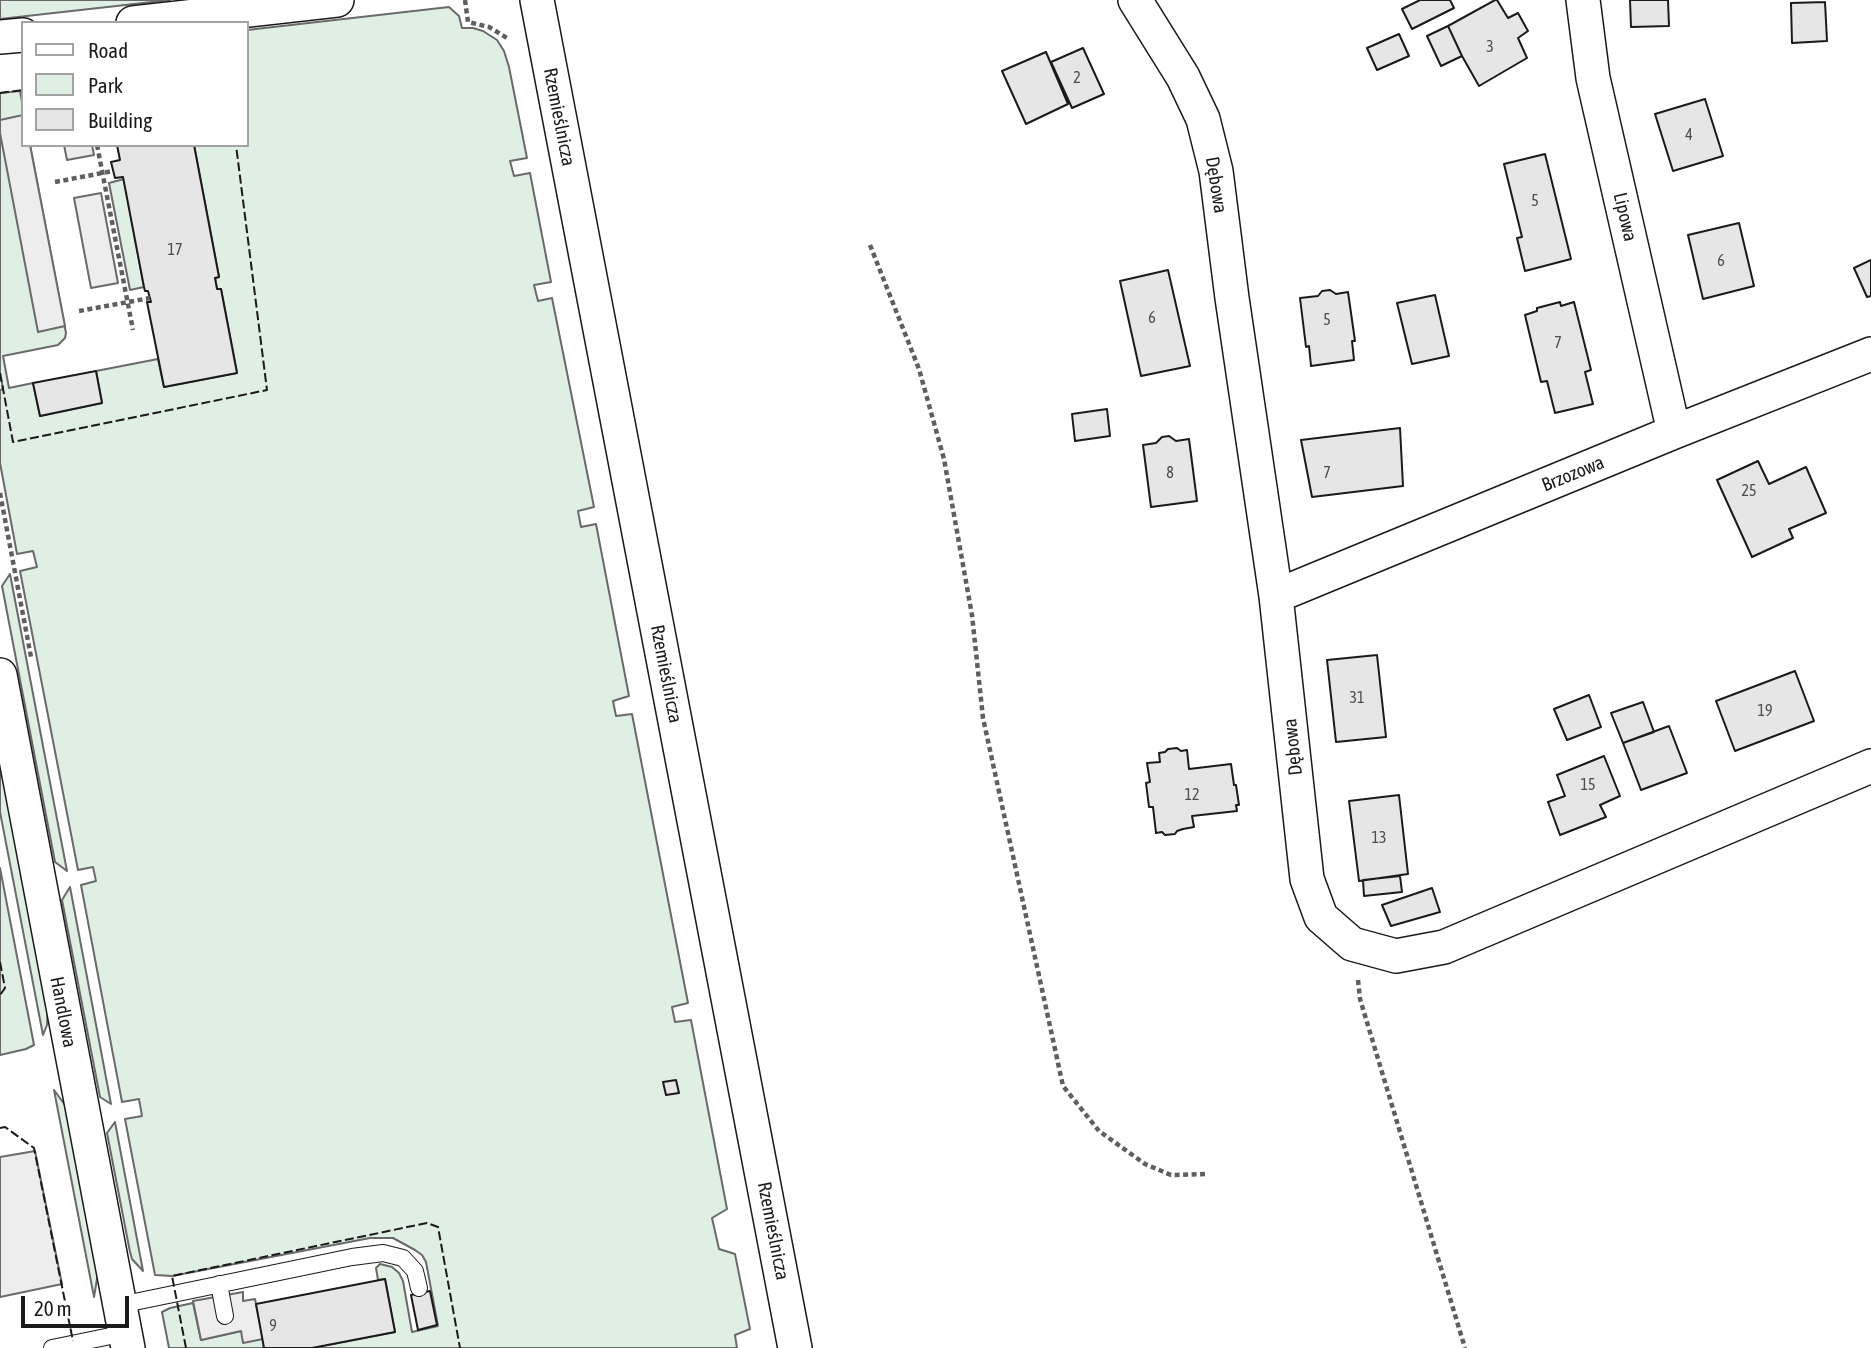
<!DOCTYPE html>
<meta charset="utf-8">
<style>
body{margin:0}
#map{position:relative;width:1871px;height:1348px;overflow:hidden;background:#fff;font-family:"Asap Condensed",sans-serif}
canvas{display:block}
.legend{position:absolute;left:21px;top:21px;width:228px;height:126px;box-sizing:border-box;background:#fff;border:2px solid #a3a3a3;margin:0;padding:9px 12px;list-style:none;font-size:21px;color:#1a1a1a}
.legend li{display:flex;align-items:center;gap:14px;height:35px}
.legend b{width:35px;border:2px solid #a3a3a3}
.scale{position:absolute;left:21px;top:1296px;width:108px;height:32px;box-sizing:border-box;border:4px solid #1a1a1a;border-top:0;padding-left:9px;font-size:21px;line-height:24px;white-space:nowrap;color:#1a1a1a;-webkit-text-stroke:5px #fff;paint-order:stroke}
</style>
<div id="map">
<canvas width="1871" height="1348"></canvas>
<ul class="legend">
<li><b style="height:9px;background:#fff"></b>Road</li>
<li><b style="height:19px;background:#e0efe3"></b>Park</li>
<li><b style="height:19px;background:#e6e6e6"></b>Building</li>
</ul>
<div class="scale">20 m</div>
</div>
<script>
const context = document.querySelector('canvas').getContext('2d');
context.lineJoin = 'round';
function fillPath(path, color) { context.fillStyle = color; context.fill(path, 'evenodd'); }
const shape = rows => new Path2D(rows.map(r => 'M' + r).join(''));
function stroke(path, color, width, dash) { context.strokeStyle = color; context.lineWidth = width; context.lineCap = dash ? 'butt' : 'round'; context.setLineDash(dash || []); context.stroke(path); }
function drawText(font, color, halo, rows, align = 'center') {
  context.font = font + ' "Asap Condensed",sans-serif'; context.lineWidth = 5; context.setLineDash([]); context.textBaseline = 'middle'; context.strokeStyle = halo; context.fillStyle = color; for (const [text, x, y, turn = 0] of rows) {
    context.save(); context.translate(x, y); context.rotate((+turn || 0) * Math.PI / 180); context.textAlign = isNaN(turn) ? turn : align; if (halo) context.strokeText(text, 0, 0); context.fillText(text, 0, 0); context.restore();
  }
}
const green = shape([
 [0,0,170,0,0,19,0,0],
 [449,7,459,16,462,28,473,28,483,31,497,40,504,51,509,67,527,158,510,161,514,176,530,173,551,282,534,285,538,301,552,298,594,507,578,511,581,527,596,524,629,696,613,701,616,716,632,714,688,1003,672,1007,675,1022,691,1020,727,1209,712,1218,719,1249,735,1254,750,1329,735,1335,737,1348,312,1348,395,1332,385,1279,378,1280,376,1268,380,1264,392,1267,399,1273,403,1281,412,1332,438,1326,426,1262,422,1255,415,1250,393,1238,370,1238,172,1276,155,1275,125,1119,142,1116,139,1099,122,1102,81,885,96,881,93,867,78,870,20,571,37,567,33,551,17,554,0,463,0,390,3,389,0,373,0,93,20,91,23,107,23,145,30,145,66,333,65,338,58,345,3,356,9,388,33,383,40,416,102,403,96,371,158,359,164,387,237,373,221,289,217,289,215,278,219,277,194,145,247,145,247,30,449,7],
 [124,179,144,287,130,290,109,183,124,179],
 [10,574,67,871,55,862,2,586,10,574],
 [0,755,48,1005,47,1025,43,1035,0,812,0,755],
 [0,868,34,1045,26,1049,0,1055,0,868],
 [70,887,111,1104,100,1097,62,900,70,887],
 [54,1090,65,1105,98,1273,94,1297,54,1090],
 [115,1122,143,1271,132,1259,130,1252,107,1133,115,1122],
 [193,1303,201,1340,241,1331,263,1339,264,1348,169,1348,162,1312,170,1308,193,1303]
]);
const parking = shape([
 [23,115,23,145,30,145,65,326,38,332,0,133,0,120,23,115],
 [64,145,92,145,94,155,67,160,64,145],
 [101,193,118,283,91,288,74,198,101,193],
 [35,1151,62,1284,0,1297,0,1157,35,1151],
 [243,1292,243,1301,255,1299,263,1339,243,1343,241,1331,201,1340,193,1301,243,1292]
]);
const building = shape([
 [1420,0,1450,0,1454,8,1412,29,1402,9,1420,0],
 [1495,0,1497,0,1508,18,1518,13,1528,31,1518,38,1527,58,1479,86,1462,56,1448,26,1495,0],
 [1630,0,1668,0,1669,26,1631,27,1630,0],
 [1825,2,1827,41,1792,43,1791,3,1825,2],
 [1448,26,1462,56,1441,66,1427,36,1448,26],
 [1399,34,1409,56,1377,70,1367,48,1399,34],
 [1083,48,1104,94,1072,108,1051,62,1083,48],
 [1046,52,1068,104,1026,124,1002,71,1046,52],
 [1705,99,1723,156,1673,171,1655,114,1705,99],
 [117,145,194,145,219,277,215,278,217,289,221,289,237,373,164,387,147,302,151,302,148,291,145,291,144,287,123,177,115,178,111,162,120,160,117,145],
 [1545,154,1571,259,1525,271,1517,238,1522,237,1504,164,1545,154],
 [1739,223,1754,286,1703,299,1688,235,1739,223],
 [1871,260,1871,296,1867,297,1854,268,1871,260],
 [1168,270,1190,366,1141,376,1120,281,1168,270],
 [1330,290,1336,294,1348,292,1355,341,1352,341,1354,360,1311,366,1309,346,1306,347,1300,298,1318,296,1322,291,1330,290],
 [1435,295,1449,356,1412,364,1397,303,1435,295],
 [1560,302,1561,306,1574,302,1591,370,1585,372,1593,404,1555,413,1547,381,1541,382,1525,315,1537,311,1537,308,1560,302],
 [96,371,102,403,40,416,33,383,96,371],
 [1107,409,1110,436,1075,441,1072,414,1107,409],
 [1400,428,1403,486,1312,497,1301,440,1400,428],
 [1169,436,1176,441,1189,439,1197,501,1151,507,1143,445,1156,443,1162,437,1169,436],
 [1758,461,1769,484,1806,467,1826,513,1789,529,1793,538,1752,557,1717,480,1758,461],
 [1377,655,1386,737,1336,742,1327,660,1377,655],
 [1795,671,1814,721,1735,751,1716,701,1795,671],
 [1589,695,1601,727,1567,740,1554,709,1589,695],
 [1643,702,1654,732,1623,743,1611,713,1643,702],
 [1669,726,1687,773,1641,790,1623,743,1669,726],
 [1177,748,1181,751,1187,750,1189,769,1231,764,1234,785,1236,785,1239,805,1236,805,1237,811,1192,816,1194,827,1183,829,1177,831,1175,834,1165,835,1162,832,1156,833,1153,807,1149,807,1146,783,1150,782,1147,763,1160,762,1159,753,1165,752,1168,749,1177,748],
 [1604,756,1620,796,1600,805,1606,817,1560,835,1548,802,1565,796,1557,775,1604,756],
 [1399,795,1408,874,1359,881,1349,801,1399,795],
 [1400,876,1402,892,1364,896,1363,880,1400,876],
 [1432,888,1440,912,1391,926,1382,905,1432,888],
 [676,1080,679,1093,666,1095,663,1082,676,1080],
 [385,1279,395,1332,312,1348,264,1348,256,1304,385,1279],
 [430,1291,437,1325,418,1330,411,1295,430,1291]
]);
const path = shape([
 [465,0,468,22,489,27,507,38],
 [97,145,133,330],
 [55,182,113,171],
 [870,245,919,369,944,459,972,615,983,718,1063,1086,1099,1131,1145,1164,1171,1175,1205,1174],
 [79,311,150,298],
 [0,493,31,657],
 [1358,980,1360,999,1465,1348]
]);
const service = shape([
 [219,1284,225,1316],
 [120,1305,352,1257,383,1253,403,1258,415,1271,419,1288],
 [52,1348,125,1333]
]);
const minor = shape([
 [537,0,795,1348],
 [1135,0,1183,77,1203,119,1216,171,1232,298,1276,596,1307,879,1321,917,1352,944,1396,956,1444,947,1871,766],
 [1583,0,1593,78,1674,432],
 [133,23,337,0],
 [0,37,23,35],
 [1276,596,1674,432,1871,354],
 [0,675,128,1348]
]);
const fence = shape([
 [0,93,23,90],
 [0,373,13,442,267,390,236,145],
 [0,962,5,988,0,995],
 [0,1128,5,1127,34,1148,73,1341],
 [186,1348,172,1276,427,1223,438,1227,460,1348]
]);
const numberNames = [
 ["3",1490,47],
 ["2",1077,78],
 ["4",1689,135],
 ["5",1535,201],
 ["17",175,250],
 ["6",1721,261],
 ["6",1152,318],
 ["5",1327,320],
 ["7",1558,343],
 ["8",1170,473],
 ["7",1327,473],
 ["25",1749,491],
 ["31",1357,698],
 ["19",1765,711],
 ["15",1588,785],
 ["12",1192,795],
 ["13",1379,838],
 ["9",273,1326]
];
const streetNames = [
 ["Rzemieślnicza",559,117,79],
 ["Dębowa",1216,185,81],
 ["Lipowa",1625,217,77],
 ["Brzozowa",1573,474,-22],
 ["Rzemieślnicza",666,674,79],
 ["Dębowa",1293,747,-96],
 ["Handlowa",63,1012,79],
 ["Rzemieślnicza",773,1231,79]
];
fillPath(green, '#e0efe3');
stroke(green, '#6a6a6a', 2);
fillPath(parking, '#ededed');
stroke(parking, '#6a6a6a', 2);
fillPath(building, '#e6e6e6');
stroke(building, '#1a1a1a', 2);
stroke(service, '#1a1a1a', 18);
stroke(minor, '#1a1a1a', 36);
stroke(path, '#5f5f5f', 4.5, [5, 3.5]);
stroke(service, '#fff', 16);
stroke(minor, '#fff', 33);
stroke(fence, '#1a1a1a', 2, [9, 3.5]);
drawText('16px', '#4d4d4d', null, numberNames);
drawText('19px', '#1a1a1a', '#fff', streetNames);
</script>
